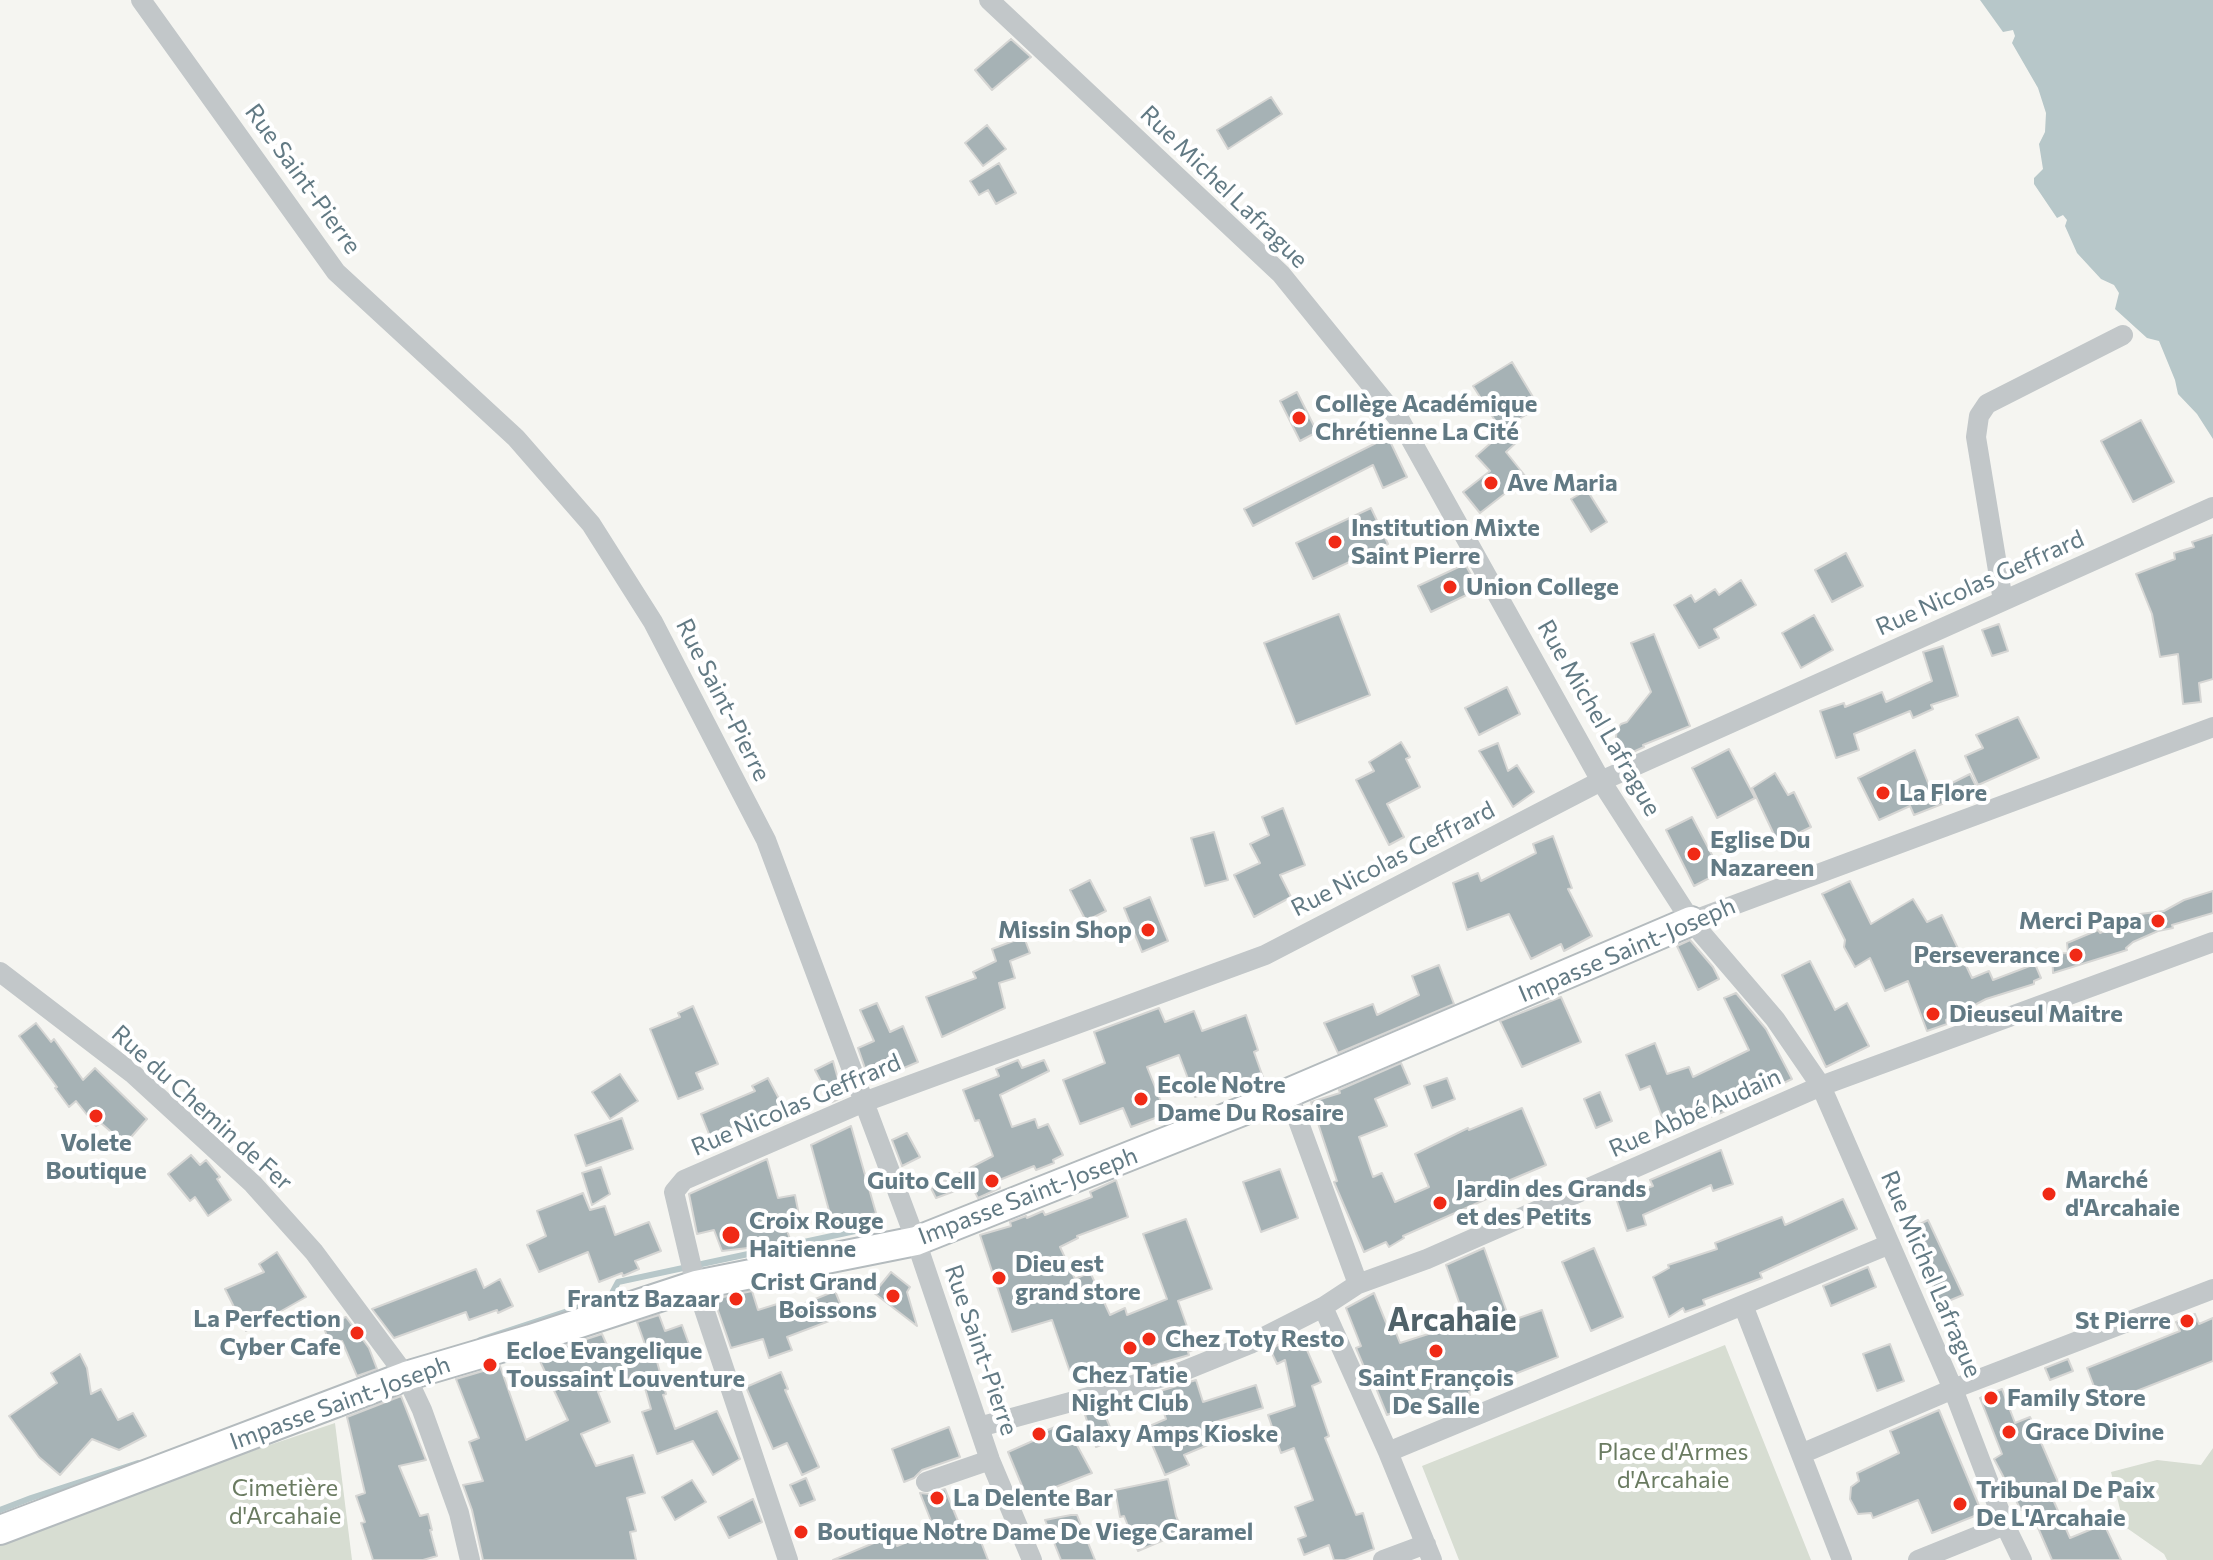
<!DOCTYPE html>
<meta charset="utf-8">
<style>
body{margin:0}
canvas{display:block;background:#f5f5f1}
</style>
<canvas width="2213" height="1560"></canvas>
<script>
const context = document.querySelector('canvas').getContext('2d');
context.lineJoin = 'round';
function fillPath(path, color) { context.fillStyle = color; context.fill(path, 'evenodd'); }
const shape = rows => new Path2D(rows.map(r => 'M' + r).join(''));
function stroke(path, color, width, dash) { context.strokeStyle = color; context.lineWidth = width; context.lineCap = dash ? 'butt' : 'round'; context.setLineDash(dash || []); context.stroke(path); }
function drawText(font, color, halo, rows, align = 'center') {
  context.font = font + ' Commissioner,sans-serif'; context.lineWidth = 8; context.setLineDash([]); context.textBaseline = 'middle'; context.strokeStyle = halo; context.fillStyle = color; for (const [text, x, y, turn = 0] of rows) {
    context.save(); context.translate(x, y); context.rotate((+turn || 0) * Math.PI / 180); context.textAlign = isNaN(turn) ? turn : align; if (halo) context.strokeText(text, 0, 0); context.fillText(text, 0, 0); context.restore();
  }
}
const green = shape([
 [1725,1345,1811,1560,1459,1560,1422,1466],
 [335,1423,352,1560,0,1560,0,1536],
 [2213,1448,2213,1560,2167,1560,2164,1554,2124,1526,2111,1472,2157,1460,2201,1465]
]);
const water = shape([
 [1980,0,2213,0,2213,439,2197,414,2178,394,2175,380,2159,341,2147,338,2115,309,2119,293,2114,285,2101,279,2077,253,2065,226,2067,220,2063,215,2057,218,2034,184,2034,178,2043,169,2039,144,2045,132,2046,113,2038,88,2012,43,2015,36,2013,30,2003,32]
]);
const stream = shape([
 [480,1340,610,1297,618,1282,883,1225],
 [0,1510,31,1498,138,1463]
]);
const building = shape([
 [1011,39,1031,57,992,90,975,70,1011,39],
 [1271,97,1282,114,1228,149,1217,130,1271,97],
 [987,125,1006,149,983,166,965,143,987,125],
 [999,163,1016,193,996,204,988,190,979,195,970,181,999,163],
 [1512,362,1539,407,1501,430,1473,386,1512,362],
 [1297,392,1317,432,1300,441,1280,401,1297,392],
 [2141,420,2174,482,2133,502,2101,441,2141,420],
 [1509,427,1520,439,1506,452,1526,477,1480,513,1463,492,1490,471,1476,456,1509,427],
 [1388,437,1407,477,1383,488,1373,465,1253,526,1244,509,1388,437],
 [1587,490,1607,522,1591,532,1571,499,1587,490],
 [1371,508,1388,544,1313,579,1296,543,1371,508],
 [2213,535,2213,679,2199,683,2201,702,2183,704,2178,654,2160,657,2152,614,2136,574,2175,559,2174,553,2194,547,2192,542,2213,535],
 [1846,553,1863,586,1832,602,1815,570,1846,553],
 [1465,564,1479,589,1431,612,1418,586,1465,564],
 [1741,580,1756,605,1714,629,1719,638,1699,648,1674,605,1691,595,1695,602,1715,589,1719,595,1741,580],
 [1339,614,1370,695,1296,724,1264,643,1339,614],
 [1814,615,1833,650,1801,668,1782,633,1814,615],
 [1999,624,2008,651,1992,656,1982,630,1999,624],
 [1654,634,1690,726,1643,745,1644,747,1624,756,1616,737,1617,729,1621,724,1627,722,1651,692,1631,643,1654,634],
 [1943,646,1958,696,1931,705,1933,709,1913,718,1910,711,1854,734,1859,750,1836,758,1820,711,1844,703,1845,707,1882,692,1886,702,1932,681,1923,652,1943,646],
 [1507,687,1520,714,1479,735,1465,708,1507,687],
 [2018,717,2039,758,1978,785,1965,756,1983,748,1976,735,2018,717],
 [1401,742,1410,757,1406,759,1420,787,1387,804,1404,837,1389,845,1356,780,1374,771,1369,762,1401,742],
 [1498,743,1508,771,1517,765,1534,792,1513,807,1479,751,1498,743],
 [1729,749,1755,798,1717,818,1692,768,1729,749],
 [1915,750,1932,793,1970,774,1978,790,1914,815,1910,806,1879,820,1858,778,1915,750],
 [1775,773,1788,795,1794,792,1811,827,1778,843,1752,788,1775,773],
 [1283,808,1305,865,1280,875,1291,897,1254,917,1234,875,1260,863,1250,844,1269,835,1262,817,1283,808],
 [1692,817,1721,872,1694,886,1666,830,1692,817],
 [1214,832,1228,880,1205,886,1191,838,1214,832],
 [1553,836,1572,888,1568,889,1592,936,1564,951,1561,944,1531,959,1509,914,1467,930,1453,883,1478,873,1481,881,1536,853,1533,844,1553,836],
 [1090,880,1106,911,1086,921,1070,890,1090,880],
 [1850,881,1871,924,1913,899,1927,922,1942,915,1972,978,1989,971,1993,980,2035,964,2041,978,2034,981,2034,984,1986,999,1946,1020,1947,1024,1927,1031,1908,981,1885,991,1870,958,1855,967,1844,947,1845,940,1822,894,1850,881],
 [2213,891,2213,913,2172,925,2173,928,2158,931,2133,942,2126,948,2127,950,2053,973,2052,954,2068,953,2067,943,2098,930,2100,933,2140,914,2164,911,2184,900,2213,891],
 [1150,897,1168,941,1142,952,1124,908,1150,897],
 [1024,937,1030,953,1010,961,1015,978,999,983,1005,1008,942,1037,926,997,976,978,973,972,996,961,992,949,1024,937],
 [1690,940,1713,967,1719,979,1698,990,1677,946,1690,940],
 [1810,961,1835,1010,1847,1003,1869,1046,1826,1067,1782,975,1810,961],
 [1439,965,1454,1004,1338,1053,1324,1023,1373,1004,1377,1015,1419,995,1412,976,1439,965],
 [1736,993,1766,1029,1792,1079,1721,1113,1668,1132,1650,1086,1640,1090,1626,1055,1655,1043,1667,1074,1689,1067,1693,1077,1749,1050,1724,998,1736,993],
 [1561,997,1581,1042,1522,1067,1500,1021,1561,997],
 [877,1003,890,1032,903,1026,918,1062,892,1073,890,1067,868,1077,858,1048,874,1041,860,1010,877,1003],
 [693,1006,718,1064,696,1073,703,1089,678,1099,650,1029,680,1017,678,1013,693,1006],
 [1159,1008,1165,1022,1194,1011,1202,1031,1246,1015,1258,1050,1254,1052,1264,1080,1232,1092,1229,1084,1195,1097,1179,1055,1147,1067,1166,1114,1131,1127,1123,1108,1080,1124,1063,1080,1105,1063,1094,1032,1159,1008],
 [36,1023,51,1042,54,1039,83,1080,95,1068,147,1119,125,1144,101,1123,96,1126,76,1101,69,1107,55,1088,57,1087,19,1036,36,1023],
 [1018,1060,1022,1068,1044,1060,1049,1071,1000,1095,1012,1127,1035,1119,1038,1128,1048,1124,1063,1155,1053,1160,1054,1163,1036,1170,1034,1166,997,1181,1000,1188,978,1198,971,1185,936,1198,931,1188,993,1156,979,1120,975,1121,963,1090,999,1076,996,1069,1018,1060],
 [833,1061,843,1097,832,1102,815,1070,833,1061],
 [1401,1063,1410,1084,1375,1099,1387,1126,1359,1137,1373,1177,1382,1173,1395,1202,1429,1187,1415,1154,1468,1128,1469,1130,1522,1108,1546,1165,1496,1186,1500,1193,1403,1236,1404,1238,1389,1247,1386,1242,1364,1252,1334,1182,1337,1181,1311,1102,1340,1093,1339,1090,1401,1063],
 [620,1074,638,1101,610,1119,592,1092,620,1074],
 [768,1078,786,1112,770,1120,769,1117,746,1127,745,1124,711,1139,701,1114,755,1091,752,1086,768,1078],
 [1447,1078,1455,1099,1432,1108,1424,1086,1447,1078],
 [1600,1092,1612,1121,1596,1128,1584,1099,1600,1092],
 [622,1118,633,1149,586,1166,575,1135,622,1118],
 [851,1126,876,1213,833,1225,811,1145,851,1126],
 [907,1133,920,1157,902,1166,892,1140,907,1133],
 [1721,1150,1733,1184,1713,1191,1711,1185,1643,1215,1646,1225,1627,1231,1616,1198,1653,1186,1650,1180,1721,1150],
 [191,1155,200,1165,206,1160,220,1177,217,1179,231,1200,208,1216,195,1197,190,1201,168,1174,191,1155],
 [767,1159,778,1198,795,1195,801,1225,786,1228,790,1239,765,1246,722,1251,714,1230,697,1234,689,1194,767,1159],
 [601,1167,610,1194,592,1205,582,1173,601,1167],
 [1280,1169,1298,1218,1261,1232,1243,1182,1280,1169],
 [1116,1180,1128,1217,1077,1236,1078,1238,1060,1247,1075,1279,1090,1272,1110,1315,1125,1308,1127,1315,1167,1299,1143,1234,1186,1219,1212,1289,1178,1301,1195,1349,1188,1352,1189,1355,1103,1380,1098,1366,1071,1375,1052,1320,1012,1332,980,1235,1011,1226,1010,1222,1026,1216,1027,1218,1043,1211,1045,1215,1092,1197,1090,1192,1116,1180],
 [583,1193,590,1210,605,1206,615,1235,649,1222,661,1251,635,1261,639,1269,623,1276,622,1273,599,1282,588,1252,539,1272,527,1245,546,1236,537,1211,583,1193],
 [1843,1199,1857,1229,1760,1273,1762,1278,1703,1300,1705,1305,1685,1312,1683,1308,1669,1317,1653,1277,1669,1268,1668,1265,1717,1249,1715,1243,1782,1217,1785,1225,1843,1199],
 [1928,1220,1963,1295,1941,1304,1908,1230,1928,1220],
 [1484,1248,1510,1321,1542,1310,1558,1357,1469,1392,1470,1395,1440,1405,1437,1395,1387,1415,1370,1373,1367,1374,1356,1348,1361,1346,1346,1308,1374,1293,1391,1335,1396,1333,1400,1343,1466,1322,1446,1265,1484,1248],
 [1594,1248,1623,1317,1591,1331,1562,1262,1594,1248],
 [277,1252,306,1297,246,1331,225,1289,264,1272,259,1264,277,1252],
 [1868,1267,1876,1287,1831,1306,1823,1286,1868,1267],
 [476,1269,484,1288,500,1279,513,1306,498,1313,497,1310,469,1320,466,1312,394,1338,372,1309,476,1269],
 [891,1272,910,1287,907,1292,917,1326,874,1293,891,1272],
 [752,1291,758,1310,790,1300,793,1308,835,1291,845,1315,787,1337,792,1350,769,1358,763,1339,731,1348,714,1299,752,1291],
 [2195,1314,2199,1324,2213,1318,2213,1361,2101,1405,2087,1368,2180,1331,2176,1322,2195,1314],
 [659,1315,665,1331,682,1325,690,1347,656,1358,666,1394,663,1395,675,1429,717,1411,740,1459,713,1475,693,1441,657,1454,642,1412,651,1409,641,1374,598,1392,610,1422,581,1434,596,1466,633,1455,645,1493,627,1498,636,1531,630,1532,636,1560,483,1560,472,1510,463,1485,483,1481,469,1442,479,1438,456,1379,500,1366,526,1440,568,1420,537,1355,602,1334,613,1359,647,1350,637,1322,659,1315],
 [346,1317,369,1348,377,1369,357,1376,342,1341,330,1345,323,1325,346,1317],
 [1300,1334,1321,1382,1312,1386,1329,1436,1325,1438,1356,1515,1363,1513,1374,1549,1345,1560,1334,1560,1329,1545,1304,1555,1298,1539,1306,1536,1295,1507,1313,1500,1294,1448,1281,1453,1268,1415,1295,1406,1285,1360,1277,1364,1270,1349,1300,1334],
 [1890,1344,1904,1381,1877,1391,1863,1354,1890,1344],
 [80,1354,87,1368,91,1394,101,1389,118,1420,133,1413,146,1436,119,1450,92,1439,60,1475,39,1457,9,1416,57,1383,51,1373,80,1354],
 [2068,1359,2073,1371,2050,1380,2045,1368,2068,1359],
 [781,1372,788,1389,785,1390,819,1467,802,1475,787,1443,773,1449,746,1387,781,1372],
 [1196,1380,1203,1402,1256,1385,1263,1408,1215,1422,1222,1439,1184,1455,1189,1465,1165,1475,1145,1428,1166,1419,1157,1392,1196,1380],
 [2002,1389,2015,1423,2030,1417,2058,1482,2047,1486,2070,1538,2104,1524,2121,1560,2052,1560,2029,1507,2021,1510,1994,1459,2002,1454,1980,1398,2002,1389],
 [401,1396,426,1460,399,1466,420,1516,428,1514,432,1530,430,1530,437,1556,423,1560,373,1560,361,1523,365,1522,356,1496,365,1493,347,1417,401,1396],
 [1102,1408,1115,1439,1096,1447,1085,1415,1102,1408],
 [1939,1410,1982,1513,1932,1533,1918,1500,1873,1518,1871,1513,1858,1514,1850,1499,1851,1487,1859,1481,1857,1473,1899,1453,1890,1431,1939,1410],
 [1065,1423,1092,1473,1027,1498,1008,1452,1035,1440,1033,1436,1065,1423],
 [949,1427,960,1457,922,1470,914,1478,904,1482,892,1449,949,1427],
 [806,1478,815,1500,800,1506,790,1485,806,1478],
 [1168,1479,1176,1516,1183,1532,1138,1551,1124,1516,1120,1517,1115,1490,1168,1479],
 [692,1480,706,1502,675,1520,662,1497,692,1480],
 [945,1489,960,1526,956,1528,959,1538,978,1534,988,1560,833,1560,893,1535,897,1546,935,1531,920,1493,929,1494,945,1489],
 [753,1499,762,1522,729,1538,718,1517,753,1499],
 [1071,1515,1077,1515,1095,1560,1061,1560,1045,1520,1071,1515]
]);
const street = shape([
 [141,0,336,272,516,438,591,524,653,622,766,840,916,1241,990,1460,1032,1560],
 [989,0,1281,274,1401,422,1601,781,1691,921,1775,1019,1821,1086,1953,1389,2005,1525,2022,1560],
 [2003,601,1976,437,1979,416,1987,404,2123,335],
 [1691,921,2213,727],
 [0,972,132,1073,253,1184,314,1252,406,1376,422,1410,459,1513,470,1560],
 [1288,1093,1358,1284],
 [1743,1305,1842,1560],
 [1323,1307,1388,1452,1432,1560],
 [979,1427,1181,1372,1250,1344,1323,1307,1358,1284,1427,1259,1821,1086,2213,942],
 [1388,1452,1890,1244],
 [1801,1454,1953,1389,2213,1289],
 [926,1482,990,1460],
 [788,1560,696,1285,674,1192,684,1180,864,1102,1265,955,1601,781,2213,507],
 [1383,1560,1426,1544],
 [1918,1560,2005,1525]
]);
const secondary = shape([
 [0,1530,406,1376,531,1339,696,1285,916,1241,1288,1093,1691,921]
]);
const markers = [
 [1299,418,8,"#f02a16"],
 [1491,483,8,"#f02a16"],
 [1335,542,8,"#f02a16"],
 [1450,587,8,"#f02a16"],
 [1883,793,8,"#f02a16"],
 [1694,854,8,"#f02a16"],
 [2158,921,8,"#f02a16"],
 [1148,930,8,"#f02a16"],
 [2076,955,8,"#f02a16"],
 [1933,1014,8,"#f02a16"],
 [1141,1099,8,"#f02a16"],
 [96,1116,8,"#f02a16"],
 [992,1181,8,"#f02a16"],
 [2049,1194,8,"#f02a16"],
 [1440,1203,8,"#f02a16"],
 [731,1235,10,"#f02a16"],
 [999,1278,8,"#f02a16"],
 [893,1296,8,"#f02a16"],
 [736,1299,8,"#f02a16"],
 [2187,1321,8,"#f02a16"],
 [357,1333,8,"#f02a16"],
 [1149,1339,8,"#f02a16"],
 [1130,1348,8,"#f02a16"],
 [1436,1351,8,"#f02a16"],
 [490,1365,8,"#f02a16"],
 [1991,1398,8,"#f02a16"],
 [2009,1432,8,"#f02a16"],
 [1039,1434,8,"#f02a16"],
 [937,1498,8,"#f02a16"],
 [1960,1504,8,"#f02a16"],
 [801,1532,8,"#f02a16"]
];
const streetNames = [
 ["Rue Saint-Pierre",303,179,54],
 ["Rue Michel Lafrague",1224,187,44],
 ["Rue Nicolas Geffrard",1980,583,-24],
 ["Rue Saint-Pierre",723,700,63],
 ["Rue Michel Lafrague",1599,718,60],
 ["Rue Nicolas Geffrard",1393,859,-27],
 ["Impasse Saint-Joseph",1627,950,-23],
 ["Rue Nicolas Geffrard",796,1105,-23],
 ["Rue du Chemin de Fer",202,1108,42],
 ["Rue Abbé Audain",1695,1113,-24],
 ["Impasse Saint-Joseph",1028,1196,-21],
 ["Rue Michel Lafrague",1931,1274,67],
 ["Rue Saint-Pierre",981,1350,71],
 ["Impasse Saint-Joseph",340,1403,-20]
];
const poiNames = [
 ["Collège Académique",1315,404],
 ["Chrétienne La Cité",1315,432],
 ["Ave Maria",1507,483],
 ["Institution Mixte",1351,528],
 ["Saint Pierre",1351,556],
 ["Union College",1466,587],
 ["La Flore",1899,793],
 ["Eglise Du",1710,840],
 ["Nazareen",1710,868],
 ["Merci Papa",2142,921,"right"],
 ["Missin Shop",1132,930,"right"],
 ["Perseverance",2060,955,"right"],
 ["Dieuseul Maitre",1949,1014],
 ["Ecole Notre",1157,1085],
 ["Dame Du Rosaire",1157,1113],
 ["Volete",96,1143,"center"],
 ["Boutique",96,1171,"center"],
 ["Marché",2065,1180],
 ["d'Arcahaie",2065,1208],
 ["Guito Cell",976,1181,"right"],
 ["Jardin des Grands",1456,1189],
 ["et des Petits",1456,1217],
 ["Croix Rouge",749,1221],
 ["Haitienne",749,1249],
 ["Dieu est",1015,1264],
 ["grand store",1015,1292],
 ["Crist Grand",877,1282,"right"],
 ["Boissons",877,1310,"right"],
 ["Frantz Bazaar",720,1299,"right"],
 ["La Perfection",341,1319,"right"],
 ["Cyber Cafe",341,1347,"right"],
 ["St Pierre",2171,1321,"right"],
 ["Chez Toty Resto",1165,1339],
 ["Ecloe Evangelique",506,1351],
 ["Toussaint Louventure",506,1379],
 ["Chez Tatie",1130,1375,"center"],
 ["Night Club",1130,1403,"center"],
 ["Saint François",1436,1378,"center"],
 ["De Salle",1436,1406,"center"],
 ["Family Store",2007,1398],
 ["Grace Divine",2025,1432],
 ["Galaxy Amps Kioske",1055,1434],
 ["Tribunal De Paix",1976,1490],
 ["De L'Arcahaie",1976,1518],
 ["La Delente Bar",953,1498],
 ["Boutique Notre Dame De Viege Caramel",817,1532]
];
const parkNames = [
 ["Place d'Armes",1673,1452],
 ["d'Arcahaie",1673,1480],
 ["Cimetière",285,1488],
 ["d'Arcahaie",285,1516]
];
const districtNames = [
 ["Arcahaie",1452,1320]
];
fillPath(green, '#d7ddd2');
fillPath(water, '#b7c7c9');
stroke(stream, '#b7c7c9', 6);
fillPath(building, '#a6b2b5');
stroke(building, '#d6d6d4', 2);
stroke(secondary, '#b4bbbe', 32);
stroke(street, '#c2c7c9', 20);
stroke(secondary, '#fff', 28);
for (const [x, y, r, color] of markers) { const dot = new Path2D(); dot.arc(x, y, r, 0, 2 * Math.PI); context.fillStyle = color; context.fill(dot); stroke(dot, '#fff', 3); }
drawText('24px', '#627a84', '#fff', streetNames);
drawText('bold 24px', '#627a84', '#fff', poiNames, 'left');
drawText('24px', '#6a7b61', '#fff', parkNames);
drawText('bold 32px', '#506269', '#fff', districtNames);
</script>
